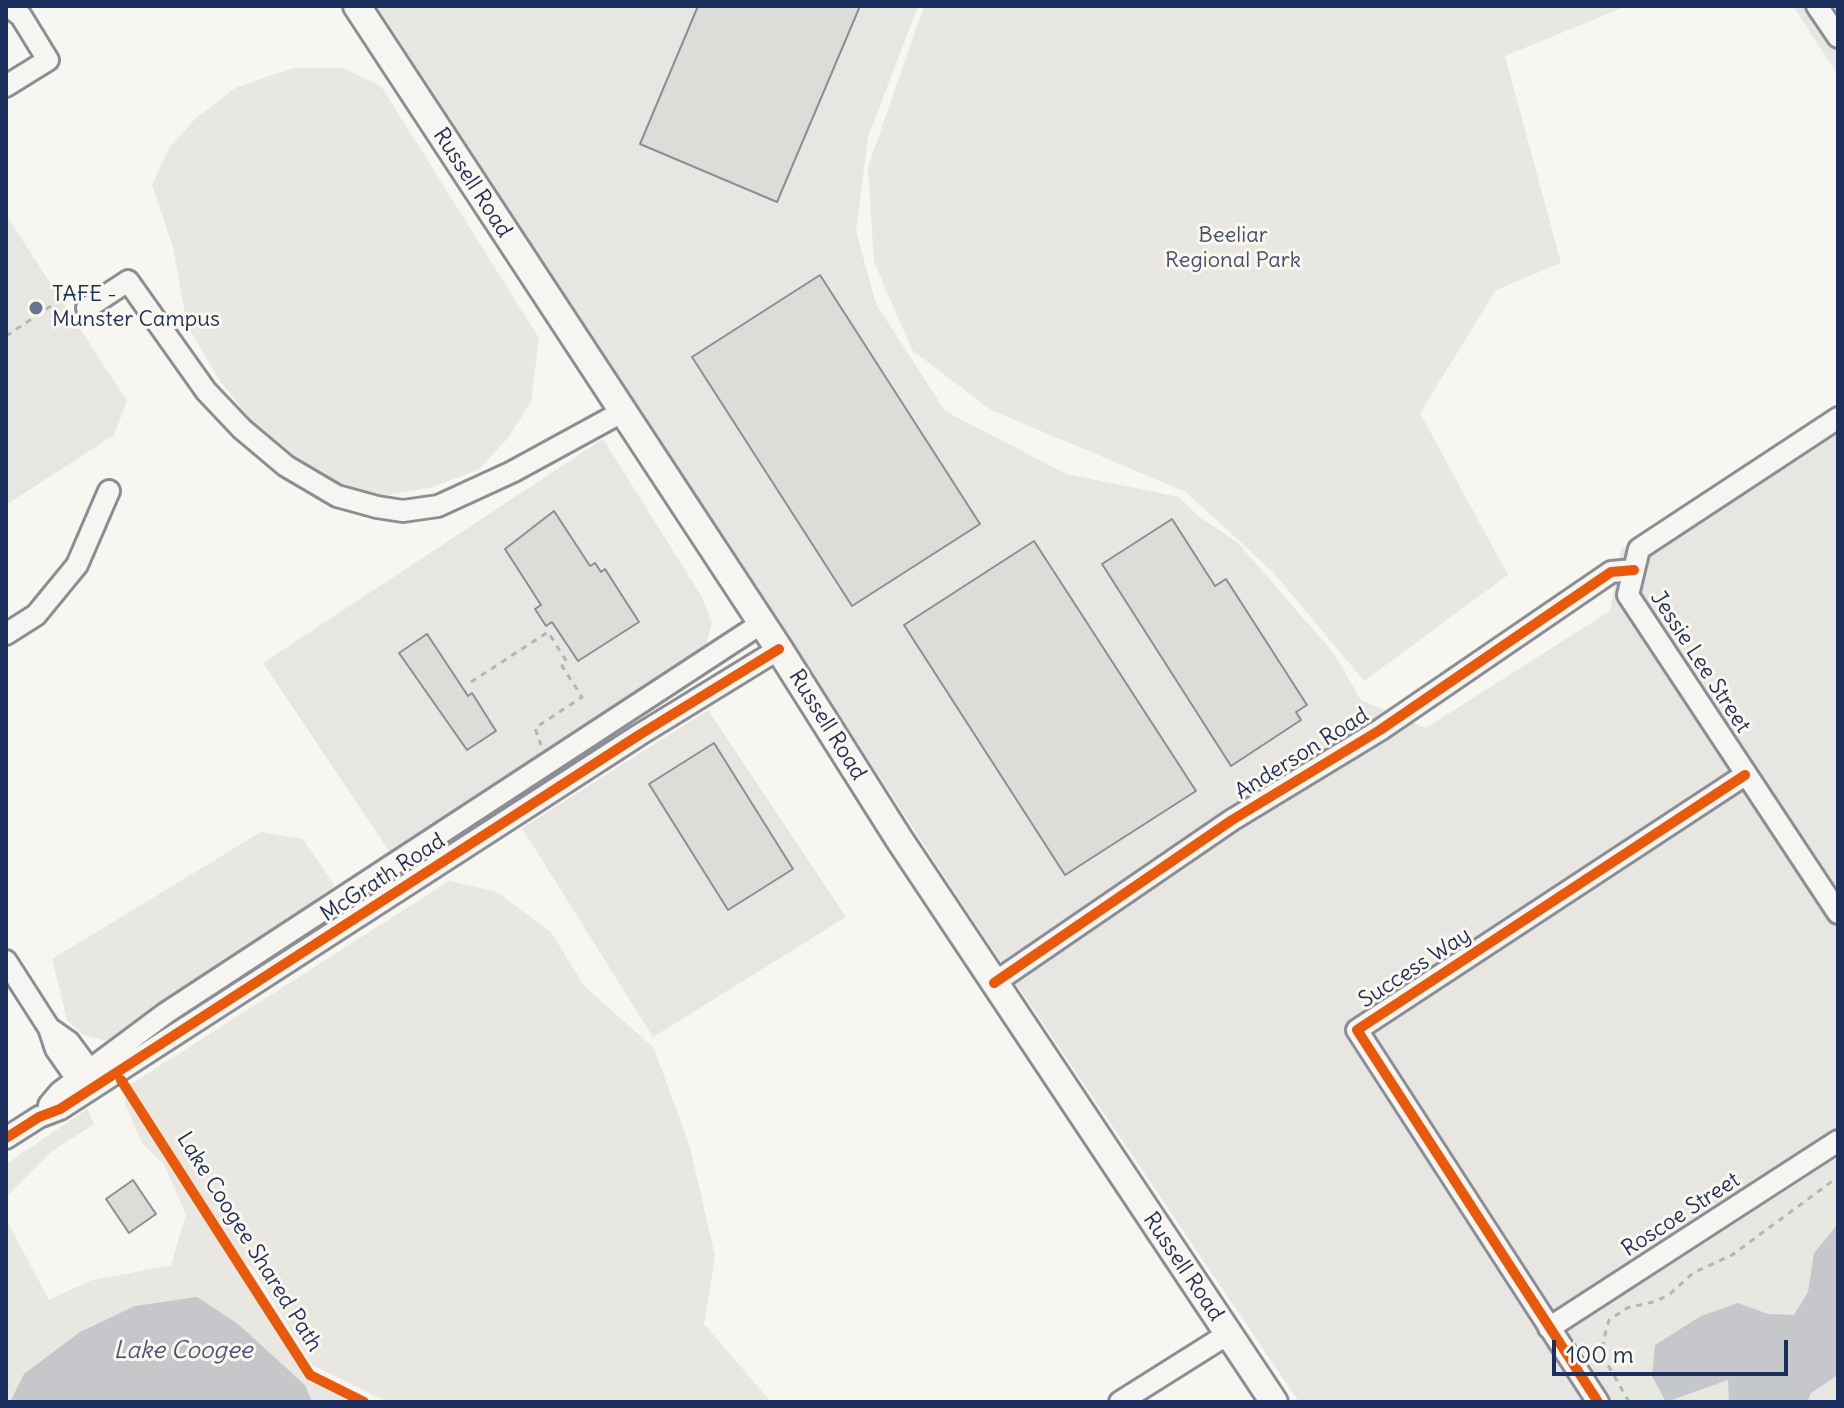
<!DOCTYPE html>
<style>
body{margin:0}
#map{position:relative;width:1844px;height:1408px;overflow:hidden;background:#f8f6f0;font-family:Delius,sans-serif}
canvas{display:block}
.frame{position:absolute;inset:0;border:8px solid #1b2f5e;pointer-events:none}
.scale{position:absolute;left:1552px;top:1340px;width:236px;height:36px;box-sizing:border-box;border:4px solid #1b2f5e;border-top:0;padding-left:10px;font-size:24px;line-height:28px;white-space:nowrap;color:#1b2f5e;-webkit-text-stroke:6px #fbf7ec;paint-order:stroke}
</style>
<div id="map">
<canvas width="1844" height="1408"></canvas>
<div class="frame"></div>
<div class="scale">100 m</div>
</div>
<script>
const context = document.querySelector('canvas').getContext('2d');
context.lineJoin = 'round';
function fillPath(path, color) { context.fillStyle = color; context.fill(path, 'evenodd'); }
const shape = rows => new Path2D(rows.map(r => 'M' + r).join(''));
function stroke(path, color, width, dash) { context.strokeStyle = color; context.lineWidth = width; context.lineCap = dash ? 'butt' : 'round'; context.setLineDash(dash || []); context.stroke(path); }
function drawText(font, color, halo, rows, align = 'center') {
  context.font = font + ' Delius,sans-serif'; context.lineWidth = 6; context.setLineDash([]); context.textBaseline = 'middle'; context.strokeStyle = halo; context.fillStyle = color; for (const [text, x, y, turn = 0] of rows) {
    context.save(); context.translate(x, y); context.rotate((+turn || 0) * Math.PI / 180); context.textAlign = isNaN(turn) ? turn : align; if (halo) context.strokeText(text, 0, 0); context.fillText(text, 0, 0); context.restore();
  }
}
const built = shape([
 [377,6,918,6,868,137,856,231,876,304,945,411,1066,474,1179,497,1198,516,1237,542,1332,651,1361,700,1426,728,1610,611,1621,550,1838,405,1838,1402,1299,1402,971,917],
 [1793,6,1838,6,1838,75],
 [6,215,127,401,114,435,6,505],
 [603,439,702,597,712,623,706,646,390,852,263,663],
 [708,710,846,917,653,1037,522,828]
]);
const green = shape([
 [381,6,506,6,499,25,470,56,449,72,450,83,467,99,482,104,502,98,630,29,604,88,575,121,575,134,606,222,594,269,597,290,592,313,584,313],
 [514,6,649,6,639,20,523,83,490,99,470,96,456,86,453,75,457,67,472,59,506,27],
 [924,6,1627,6,1505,56,1561,263,1496,290,1420,413,1508,575,1364,681,1274,573,1186,492,991,410,912,350,874,262,868,167],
 [293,68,343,68,381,86,539,338,531,402,508,438,478,470,433,487,389,495,347,492,287,459,262,434,220,381,187,325,173,247,152,185,169,148,196,118,235,88],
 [261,832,303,839,335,886,111,1042,83,1035,67,1020,52,959],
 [449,881,495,891,551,932,584,986,654,1048,690,1147,715,1256,704,1324,771,1402,388,1402,312,1365,252,1267,228,1255,305,1376,355,1402,6,1402,6,1219,49,1300,89,1281,171,1265,186,1214,164,1165,142,1143,125,1104,128,1086],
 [87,1109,94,1124,51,1152,6,1197,6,1164],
 [1838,1161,1838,1402,1624,1402,1578,1332]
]);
const water = shape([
 [1838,1224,1838,1375,1811,1393,1807,1402,1729,1402,1728,1380,1666,1402,1652,1376,1655,1345,1701,1316,1738,1303,1768,1314,1794,1315,1808,1292,1814,1253],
 [197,1297,238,1324,305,1385,312,1402,10,1402,24,1374,80,1332,135,1306]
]);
const building = shape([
 [698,6,860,6,777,202,640,144,698,6],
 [820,275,980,524,852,606,692,357,820,275],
 [554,511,590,566,595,563,601,572,605,569,639,622,578,661,552,622,546,626,535,609,541,605,505,549,554,511],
 [1172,519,1215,586,1226,579,1307,705,1296,712,1301,720,1231,766,1102,564,1172,519],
 [1034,541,1196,791,1065,875,904,625,1034,541],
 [427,634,468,696,472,693,496,731,467,750,399,653,427,634],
 [714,743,793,869,728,910,649,784,714,743],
 [133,1180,156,1214,129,1233,106,1199,133,1180]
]);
const path = shape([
 [6,336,60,300],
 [471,682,548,632,567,662,562,666,582,697,535,728,541,745],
 [1629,1402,1608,1365,1603,1342,1609,1320,1627,1308,1657,1301,1671,1293,1693,1273,1732,1255,1838,1177]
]);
const minor = shape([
 [1817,6,1838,37],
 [6,86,48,60,21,16,8,6],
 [87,308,128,281,206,391,242,429,286,466,337,496,377,507,403,511,438,506,512,472,622,412],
 [1838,418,1639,549,1628,595,1838,913],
 [6,634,36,615,77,565,109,491],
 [6,961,49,1028,56,1049,84,1089],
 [994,983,1232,820,1380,730,1611,572,1634,570],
 [49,1028,69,1042,97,1080],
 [49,1105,60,1092,166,1013,762,623],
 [6,1138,39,1117,60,1109,639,735,779,649],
 [1549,1328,1838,1141],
 [1120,1402,1228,1334],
 [1598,1402,1357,1030,1745,775]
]);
const major = shape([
 [357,6,779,649,899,839,1274,1402]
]);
const cycleway = shape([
 [994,983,1232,820,1380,730,1611,572,1634,570],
 [121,1080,310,1375,364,1402],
 [6,1138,39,1117,60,1109,639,735,779,649],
 [1598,1402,1357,1030,1745,775]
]);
const markers = [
 [36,308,8,"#687591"]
];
const streetNames = [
 ["Russell Road",472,183,57],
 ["Jessie Lee Street",1700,662,57],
 ["Russell Road",827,725,58],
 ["Anderson Road",1302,754,-32],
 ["McGrath Road",383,878,-33],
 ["Success Way",1415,968,-33],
 ["Roscoe Street",1681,1215,-33],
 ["Lake Coogee Shared Path",249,1242,58],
 ["Russell Road",1183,1267,56]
];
const parkNames = [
 ["Beeliar",1233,236],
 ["Regional Park",1233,261]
];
const poiNames = [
 ["TAFE -",52,295],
 ["Munster Campus",52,320]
];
const waterNames = [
 ["Lake Coogee",183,1351]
];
fillPath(built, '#e7e6e2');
fillPath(green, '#e8e7e2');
fillPath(water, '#c5c7cb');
fillPath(building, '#dcdcd9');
stroke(building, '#8b8e94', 2);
stroke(minor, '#8b8e94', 26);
stroke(major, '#8b8e94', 32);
stroke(path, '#b3b5b7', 3, [6, 6]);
stroke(minor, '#f6f5f1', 20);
stroke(major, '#f6f5f1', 26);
stroke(cycleway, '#e8590c', 10);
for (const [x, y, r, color] of markers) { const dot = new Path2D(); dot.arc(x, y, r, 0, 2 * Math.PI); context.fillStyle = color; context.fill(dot); stroke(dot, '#fbf7ec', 3); }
drawText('22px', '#1b2f5e', '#fbf7ec', streetNames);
drawText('22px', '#415176', '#fbf7ec', parkNames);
drawText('22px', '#1b2f5e', '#fbf7ec', poiNames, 'left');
drawText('italic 24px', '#47577a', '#fbf7ec', waterNames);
</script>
